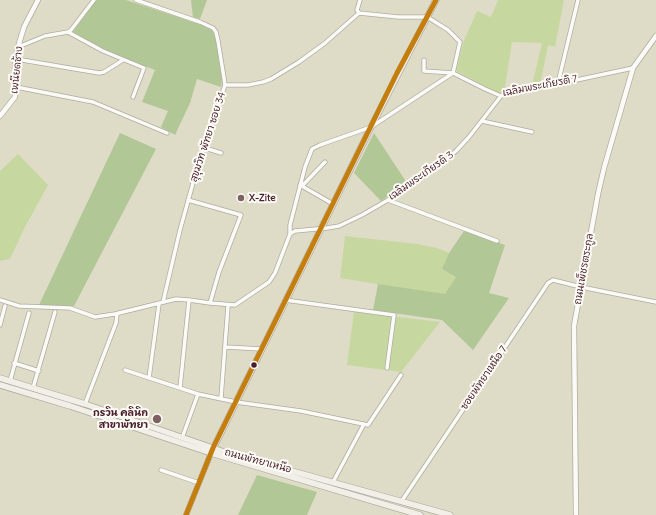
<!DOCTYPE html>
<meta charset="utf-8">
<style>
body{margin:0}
canvas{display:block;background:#dedbc7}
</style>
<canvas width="656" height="515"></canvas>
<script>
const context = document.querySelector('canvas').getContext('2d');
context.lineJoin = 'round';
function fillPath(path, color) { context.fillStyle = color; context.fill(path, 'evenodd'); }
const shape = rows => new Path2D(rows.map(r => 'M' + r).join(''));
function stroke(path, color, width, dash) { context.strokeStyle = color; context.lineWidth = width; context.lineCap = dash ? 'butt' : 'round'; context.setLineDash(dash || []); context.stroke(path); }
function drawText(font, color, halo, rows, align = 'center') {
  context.font = font + ' Delius,"Playpen Sans Thai",sans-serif'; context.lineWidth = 4; context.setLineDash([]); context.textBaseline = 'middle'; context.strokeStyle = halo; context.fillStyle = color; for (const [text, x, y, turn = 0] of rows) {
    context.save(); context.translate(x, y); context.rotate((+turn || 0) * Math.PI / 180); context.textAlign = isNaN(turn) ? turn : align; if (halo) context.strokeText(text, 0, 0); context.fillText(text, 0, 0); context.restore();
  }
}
const green = shape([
 [498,0,564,0,555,47,548,45,540,85,532,86,542,43,512,42,504,93,496,92,456,71,463,43,477,11,491,17],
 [18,154,48,185,24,229,10,259,0,261,0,171],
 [345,236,417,244,437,248,449,253,442,269,456,277,445,295,340,278],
 [354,311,372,314,440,322,401,372,347,365]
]);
const forest = shape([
 [96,0,126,0,199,24,213,31,216,41,222,79,221,87,197,79,190,103,175,135,161,127,168,111,142,102,155,70,111,53,73,32],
 [191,0,207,0,200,19,193,17],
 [120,133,156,149,74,306,39,305],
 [374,133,407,183,381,201,354,173],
 [464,231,505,245,489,293,509,298,473,350,442,320,373,310,378,284,445,294,456,277,442,269,449,253],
 [257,475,317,492,307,515,238,515]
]);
const minor = shape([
 [136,0,200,22,213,28,216,32,218,41,224,78,225,85,196,172,180,230,163,302],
 [359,13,357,10,360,0],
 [68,32,103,51,144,68,133,97],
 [18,47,45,36,68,32,71,30,94,0],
 [16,59,99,73,104,72,123,60],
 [558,83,578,0],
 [225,85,248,85,263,82,271,79,299,62,325,43,359,13,398,17,427,17,432,20,448,30,460,42,453,73,485,89,501,96,633,68],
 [16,87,93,102,167,133],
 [482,121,532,132],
 [205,148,221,153],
 [300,185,333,204],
 [302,186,325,162],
 [188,200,241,215,219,272,210,303],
 [388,200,497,241],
 [290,234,290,225,305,167,312,149,320,145,371,127,453,73,424,71,424,60],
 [0,300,19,306,70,308,95,317,115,314,176,299,189,300,210,303,235,305,269,282,275,273,290,234,295,231,327,228,339,226,362,215,388,200,438,166,456,151,469,137,501,96],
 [285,300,394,315,387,368],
 [0,325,5,306],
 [226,347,261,349],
 [14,363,39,371],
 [125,370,198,394,236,402,301,411,368,425,401,375],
 [149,378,159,304],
 [10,381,29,313],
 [33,388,55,312],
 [180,388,189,300],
 [221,398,228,306],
 [85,404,116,323,117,314],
 [182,438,198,394],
 [161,470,199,483],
 [333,482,364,424],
 [401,502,548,283,553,280,581,287,656,302]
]);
const tertiary = shape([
 [0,116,15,97,15,64,18,47,24,27,38,0],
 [186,515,211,453],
 [576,515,574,326,598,194,604,168,633,68,656,36]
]);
const secondary = shape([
 [0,378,85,404,227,453,450,515],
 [0,385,70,406,211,453,420,515],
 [211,453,371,127,436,0]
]);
const bus1 = shape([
 [186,515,213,448,397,73,436,0]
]);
const markers = [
 [241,198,4,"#7e6162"],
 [254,365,3.5,"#4a1f2b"],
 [157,419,5,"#7e6162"]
];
const streetNames = [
 ["เพนียดช้าง",17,70,-84],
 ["เฉลิมพระเกียรติ 7",540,86,-11],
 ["สุขุมวิท พัทยา ซอย 34",208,137,-72],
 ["เฉลิมพระเกียรติ 3",421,176,-35],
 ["ถนนเพ็ชรตระกูล",584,269,-80],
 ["ซอยพัทยาเหนือ 7",484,378,-56],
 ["ถนนพัทยาเหนือ",258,461,15]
];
const poiNames = [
 ["X-Zite",249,198],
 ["กรวิน คลินิก",148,413,"right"],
 ["สาขาพัทยา",148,425,"right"]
];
fillPath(green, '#c6d89f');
fillPath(forest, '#b1c796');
stroke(minor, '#b1aba0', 5);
stroke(tertiary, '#b1aba0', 6);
stroke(secondary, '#b1aba0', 7);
stroke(minor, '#fafaf7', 3.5);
stroke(tertiary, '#fafaf7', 4.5);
stroke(secondary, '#f2efe8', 5.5);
stroke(bus1, '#c37e0d', 5);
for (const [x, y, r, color] of markers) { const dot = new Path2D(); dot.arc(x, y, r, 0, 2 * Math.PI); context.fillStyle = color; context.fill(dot); stroke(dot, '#fdfcf7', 1.5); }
drawText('10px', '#4a1f2b', '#fdfcf7', streetNames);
drawText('bold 10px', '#4a1f2b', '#fdfcf7', poiNames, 'left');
</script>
